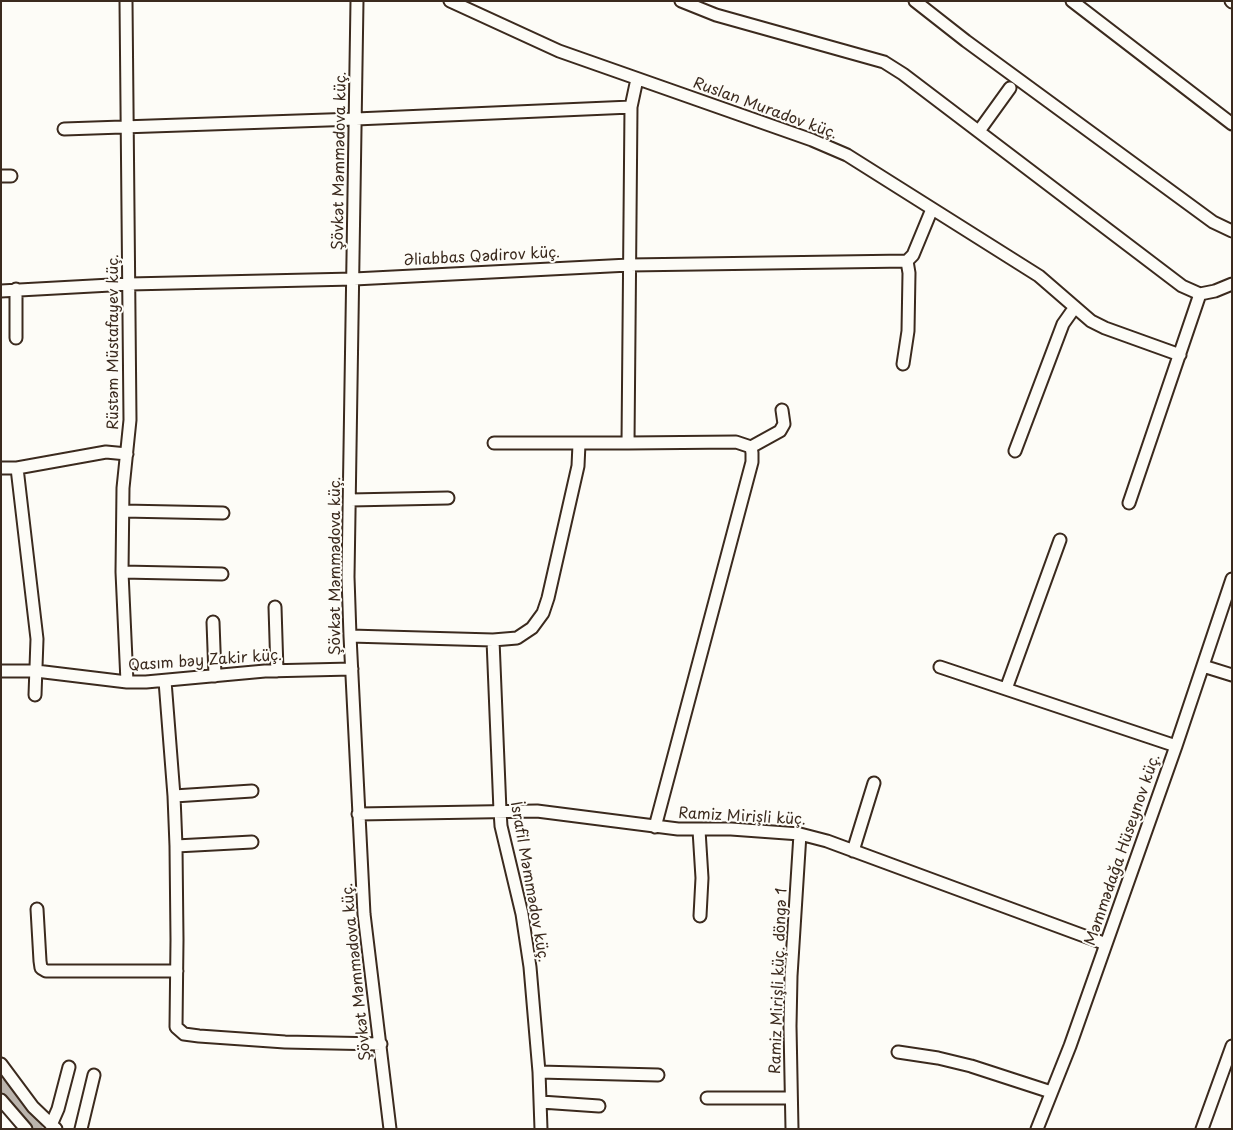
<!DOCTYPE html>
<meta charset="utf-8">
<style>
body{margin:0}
#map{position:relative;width:1233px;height:1130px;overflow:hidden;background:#fdfcf7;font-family:"Playpen Sans",sans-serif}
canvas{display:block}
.frame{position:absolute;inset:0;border:2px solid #3b2a1e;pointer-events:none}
</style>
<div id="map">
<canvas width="1233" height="1130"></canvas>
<div class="frame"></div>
</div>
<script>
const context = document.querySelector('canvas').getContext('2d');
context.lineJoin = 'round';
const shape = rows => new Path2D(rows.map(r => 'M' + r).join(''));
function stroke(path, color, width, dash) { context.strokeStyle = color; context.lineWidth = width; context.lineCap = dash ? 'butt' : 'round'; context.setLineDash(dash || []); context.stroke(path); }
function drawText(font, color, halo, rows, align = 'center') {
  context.font = font + ' "Playpen Sans",sans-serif'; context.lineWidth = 4; context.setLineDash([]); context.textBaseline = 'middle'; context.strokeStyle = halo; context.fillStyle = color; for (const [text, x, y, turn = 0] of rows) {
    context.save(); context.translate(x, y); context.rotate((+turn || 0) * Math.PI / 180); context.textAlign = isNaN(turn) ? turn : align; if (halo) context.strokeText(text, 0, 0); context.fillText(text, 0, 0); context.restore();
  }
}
const canal = shape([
 [1,1085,27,1119,37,1129]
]);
const street = shape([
 [126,1,130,420,123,488,122,572,127,682],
 [357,1,348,577,350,636,364,914,390,1129],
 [450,1,559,51,812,140,847,155,1039,276,1091,321,1105,328,1180,355],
 [681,1,716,15,884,62,903,74,1182,286,1200,294,1215,291,1232,284],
 [915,1,966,41,1213,222,1232,231],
 [1072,1,1232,124],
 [1231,1,1232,2],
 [637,79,631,107,628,443,736,442,751,447,752,453,752,462,655,827],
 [64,129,356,119,631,107],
 [979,131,1010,88],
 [1,176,11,176],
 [1,291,129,284,354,279,629,265,907,261,913,255,932,209],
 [16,338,16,289],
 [903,364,908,331,909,273,907,261],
 [494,443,628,443],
 [751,447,780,431,784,424,782,410],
 [1015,451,1063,324,1075,307],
 [1,468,17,468,106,452,127,454],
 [17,468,37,639,35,695],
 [350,500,448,498],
 [1129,503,1200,294],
 [123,511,223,513],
 [122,572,222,574],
 [275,607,277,671],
 [213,622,215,676],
 [350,636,493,640,517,638,532,628,543,613,548,598,578,466,579,444],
 [493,640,500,811,501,826,522,914,530,967,539,1072,541,1129],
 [1203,666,1232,675],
 [940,667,1176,746],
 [1,671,36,671,127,682,146,682,265,671,352,669],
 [165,681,174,796,176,846,177,940,176,1027,184,1034,199,1036,285,1042,381,1044],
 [1006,689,1060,540],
 [174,796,252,791],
 [358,814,537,811,678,829,731,829,800,834,827,841,1106,944],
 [699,830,702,878,700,916],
 [176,846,252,842],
 [853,851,874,783],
 [37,909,40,961,41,968,46,971,177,971],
 [898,1052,938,1058,971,1066,1051,1092],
 [1,1064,33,1107,56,1129],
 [539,1072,658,1075],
 [707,1098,790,1098],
 [1,1100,26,1129],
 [541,1102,599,1106],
 [51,1125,58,1109,69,1067],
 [81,1129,94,1075],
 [792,1129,790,1026,791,976,800,834],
 [1037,1129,1070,1046,1176,746,1232,579],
 [1202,1129,1232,1046]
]);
const streetNames = [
 ["Ruslan Muradov küç.",765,109,20],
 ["Şövkət Məmmədova küç.",340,161,-89],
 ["Əliabbas Qədirov küç.",482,257,-3],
 ["Rüstəm Müstafayev küç.",114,342,-90],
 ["Şövkət Məmmədova küç.",336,566,-90],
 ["Qasım bəy Zakir küç.",205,661,-4],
 ["Ramiz Mirişli küç.",742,817,3],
 ["Məmmədağa Hüseynov küç.",1123,850,-71],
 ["İsrafil Məmmədov küç.",529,882,80],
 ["Şövkət Məmmədova küç.",357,972,-96],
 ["Ramiz Mirişli küç. döngə 1",779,981,-88]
];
stroke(canal, '#bbb4ad', 12);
stroke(street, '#3b2a1e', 15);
stroke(street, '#fdfcf7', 11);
drawText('15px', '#3b2a1e', '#fdfcf7', streetNames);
</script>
